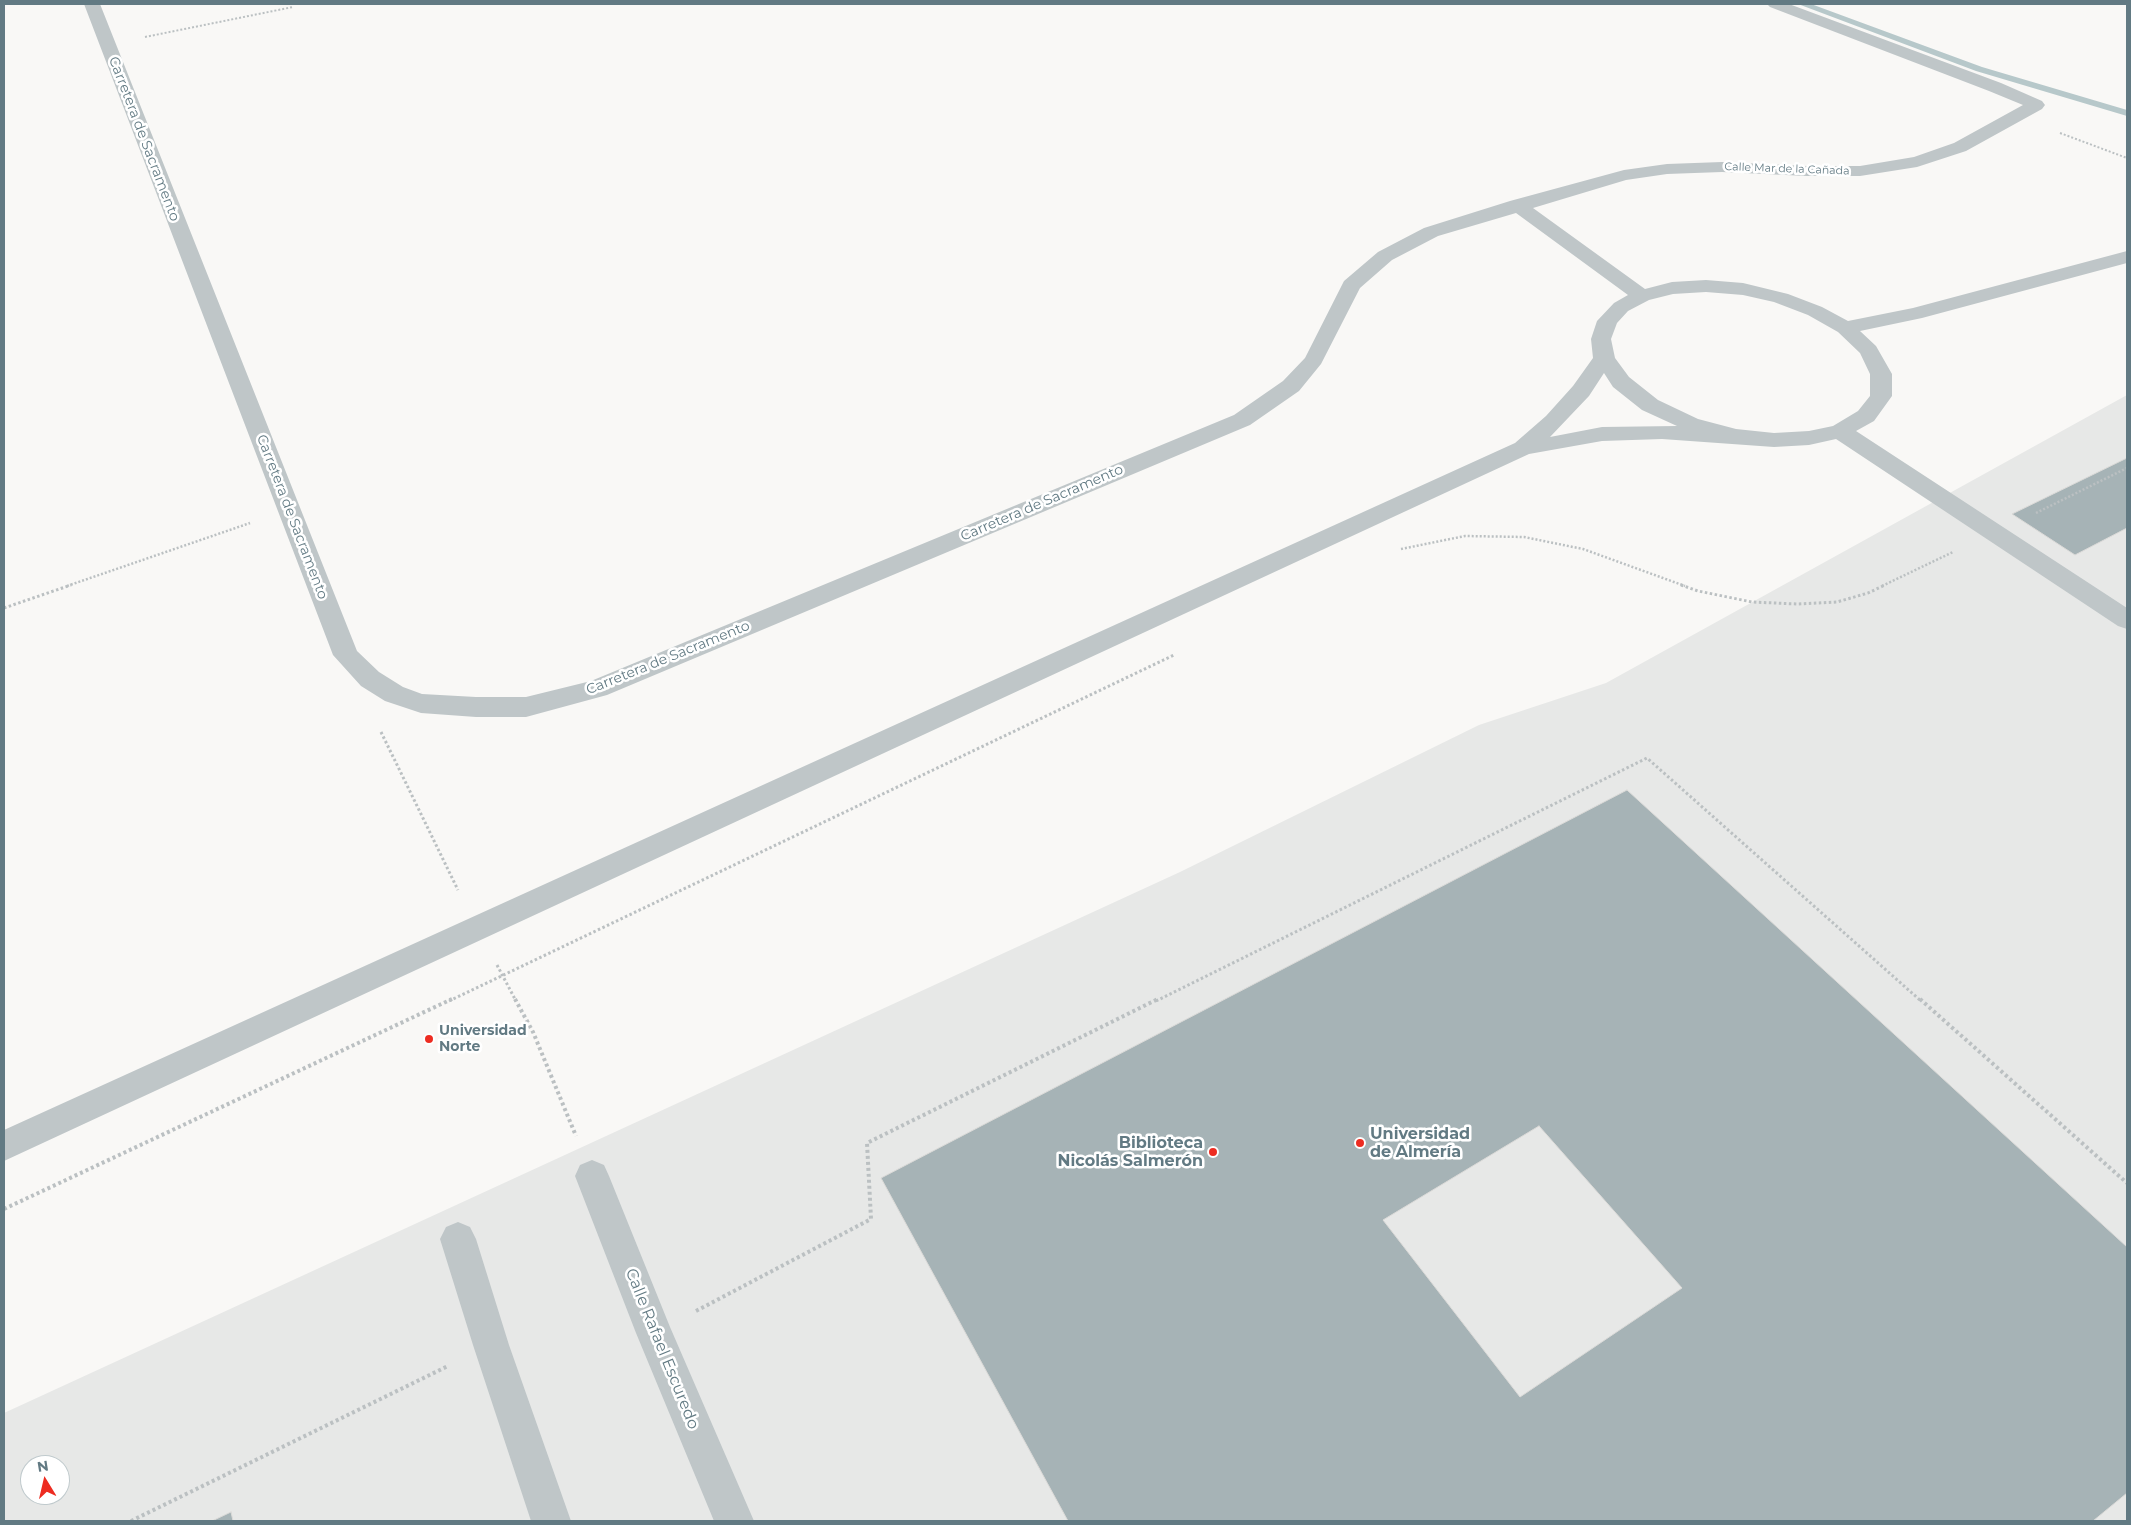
<!DOCTYPE html>
<meta charset="utf-8">
<style>
body{margin:0}
#map{position:relative;width:2131px;height:1525px;overflow:hidden;background:#f9f8f6;font-family:Montserrat,sans-serif}
canvas{display:block}
.frame{position:absolute;inset:0;border:5px solid #627a83;pointer-events:none}
.north{position:absolute;left:20px;top:1455px;width:50px;height:50px;box-sizing:border-box;background:#fff;border:1px solid #c0cacd;border-radius:50%;rotate:351deg;font-size:14px;font-weight:700;line-height:20px;text-align:center;color:#627a83}
.north::after{content:'';display:block;margin:auto;width:18px;height:22px;background:#ed2c21;clip-path:polygon(50% 0,100% 100%,50% 72%,0 100%)}
</style>
<div id="map">
<canvas width="2131" height="1525"></canvas>
<div class="frame"></div>
<div class="north">N</div>
</div>
<script>
const context = document.querySelector('canvas').getContext('2d');
context.lineJoin = 'round';
function fillPath(path, color) { context.fillStyle = color; context.fill(path, 'evenodd'); }
const shape = rows => new Path2D(rows.map(r => 'M' + r).join(''));
function stroke(path, color, width, dash) { context.strokeStyle = color; context.lineWidth = width; context.lineCap = dash ? 'butt' : 'round'; context.setLineDash(dash || []); context.stroke(path); }
function drawText(font, color, halo, rows, align = 'center') {
  context.font = font + ' Montserrat,sans-serif'; context.lineWidth = 5; context.setLineDash([]); context.textBaseline = 'middle'; context.strokeStyle = halo; context.fillStyle = color; for (const [text, x, y, turn = 0] of rows) {
    context.save(); context.translate(x, y); context.rotate((+turn || 0) * Math.PI / 180); context.textAlign = isNaN(turn) ? turn : align; if (halo) context.strokeText(text, 0, 0); context.fillText(text, 0, 0); context.restore();
  }
}
const built = shape([
 [2127,395,2127,1521,4,1521,4,1413,1180,872,1479,725,1606,683],
 [30,1465,60,1465,60,1495,30,1495]
]);
const stream = shape([
 [1798,4,1811,4,1982,67,2127,110,2127,116,1976,71,1798,4]
]);
const building = shape([
 [2127,458,2127,528,2075,555,2012,514,2127,458],
 [1627,790,2127,1247,2127,1493,2093,1521,1068,1521,881,1178,1627,790],
 [1539,1126,1682,1288,1520,1397,1383,1220,1539,1126],
 [231,1512,233,1521,212,1521,231,1512]
]);
const pathFar3 = shape([
 [145,37,293,7],
 [2060,133,2127,158]
]);
const pathFar2 = shape([
 [2036,513,2127,468],
 [1401,549,1465,536,1524,537,1583,549,1685,586],
 [67,586,250,523],
 [1882,586,1953,552]
]);
const pathFar1 = shape([
 [1681,585,1698,591,1752,602,1797,604,1837,602,1868,593,1885,585],
 [4,608,71,585],
 [381,732,458,890],
 [497,965,516,1001],
 [449,1001,1174,655],
 [1156,1001,1647,758,1921,1001]
]);
const path = shape([
 [515,999,533,1032,576,1136],
 [1920,999,2127,1183],
 [4,1209,452,999],
 [696,1311,871,1219,867,1143,1158,999],
 [131,1521,448,1366]
]);
const minor = shape([
 [84,4,100,4,357,651,379,672,403,687,422,694,476,697,526,697,591,681,1234,415,1283,381,1305,358,1344,281,1378,252,1424,228,1510,201,1624,170,1667,164,1722,162,1807,166,1860,166,1914,157,1954,143,2023,105,1989,91,1770,7,1767,4,1789,4,2001,83,2042,101,2045,105,2042,109,1966,151,1917,167,1860,176,1807,176,1722,172,1667,174,1626,180,1533,208,1645,289,1672,282,1706,280,1743,283,1788,294,1822,307,1848,321,1913,308,2127,251,2127,263,1922,318,1860,331,1876,346,1892,374,1892,396,1874,421,1856,431,2127,608,2127,629,2118,626,1836,439,1809,445,1774,447,1662,439,1602,441,1529,454,4,1161,4,1130,1515,443,1546,416,1573,386,1593,358,1591,339,1597,321,1614,303,1628,295,1516,213,1438,236,1392,260,1360,288,1321,364,1299,391,1250,425,607,695,526,717,476,717,421,713,385,701,361,686,333,655,84,4],
 [1706,292,1743,295,1774,302,1808,315,1838,332,1860,353,1870,374,1870,396,1858,411,1833,426,1809,431,1774,433,1736,429,1698,419,1658,400,1629,377,1615,358,1611,339,1617,323,1628,311,1649,300,1673,294,1706,292],
 [1604,373,1613,387,1642,410,1677,426,1602,427,1550,437,1589,396,1604,373],
 [592,1160,604,1165,609,1176,670,1327,754,1521,714,1521,636,1333,575,1176,580,1165,592,1160],
 [458,1222,470,1227,476,1239,509,1345,571,1521,531,1521,473,1345,440,1239,446,1227,458,1222]
]);
const markers = [
 [429,1039,5,"#ed2c21"],
 [1360,1143,5,"#ed2c21"],
 [1213,1152,5,"#ed2c21"]
];
const farStreetnames = [
 ["Calle Mar de la Cañada",1787,169,2]
];
const streetNames = [
 ["Carretera de Sacramento",144,139,69],
 ["Carretera de Sacramento",1042,503,-23],
 ["Carretera de Sacramento",292,517,69],
 ["Carretera de Sacramento",668,658,-22]
];
const poiNames = [
 ["Universidad",439,1031],
 ["Norte",439,1047]
];
const nearPoinames = [
 ["Universidad",1370,1134],
 ["de Almería",1370,1152],
 ["Biblioteca",1203,1143,"right"],
 ["Nicolás Salmerón",1203,1161,"right"]
];
const nearStreetnames = [
 ["Calle Rafael Escuredo",662,1349,68]
];
fillPath(built, '#e7e8e7');
fillPath(stream, '#b7c8ca');
fillPath(building, '#a6b3b6');
stroke(building, '#dbdad8', 1);
stroke(pathFar3, '#bbc0c2', 2, [2, 2]);
stroke(pathFar2, '#bbc0c2', 2.5, [2, 2]);
stroke(pathFar1, '#bbc0c2', 3, [2.5, 2.5]);
stroke(path, '#bbc0c2', 4, [3, 3]);
fillPath(minor, '#bfc6c8');
for (const [x, y, r, color] of markers) { const dot = new Path2D(); dot.arc(x, y, r, 0, 2 * Math.PI); context.fillStyle = color; context.fill(dot); stroke(dot, '#fff', 2); }
drawText('11px', '#627a83', '#fff', farStreetnames);
drawText('14px', '#627a83', '#fff', streetNames);
drawText('bold 14px', '#627a83', '#fff', poiNames, 'left');
drawText('bold 16px', '#627a83', '#fff', nearPoinames, 'left');
drawText('16px', '#627a83', '#fff', nearStreetnames);
</script>
